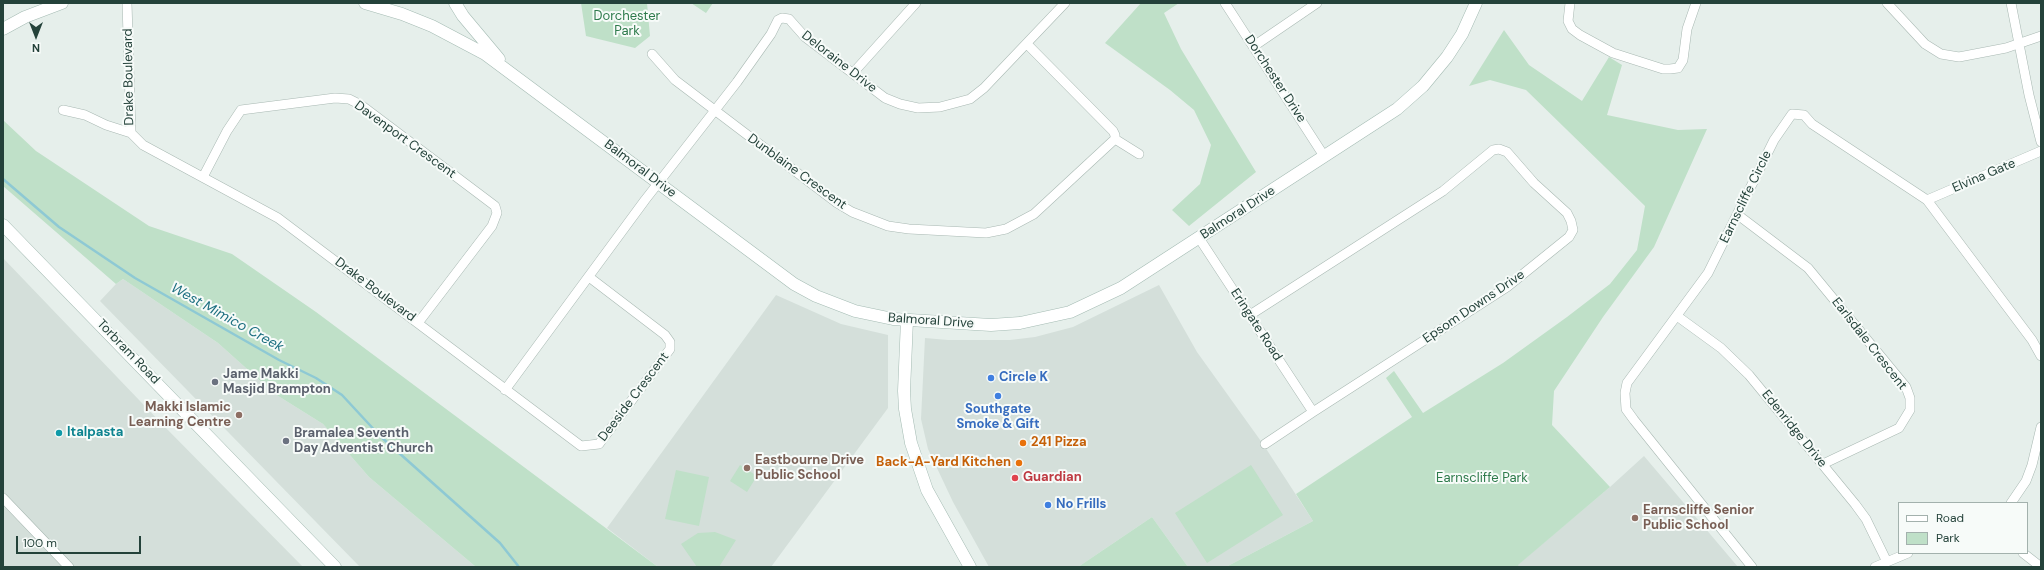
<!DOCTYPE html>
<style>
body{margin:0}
#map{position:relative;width:2044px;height:570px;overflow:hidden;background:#e6efeb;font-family:"DM Sans",sans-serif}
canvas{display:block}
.frame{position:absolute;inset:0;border:4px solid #24423a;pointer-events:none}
.legend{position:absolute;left:1898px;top:502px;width:130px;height:52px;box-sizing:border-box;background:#f7fbf9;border:1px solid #a3b1ad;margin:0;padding:5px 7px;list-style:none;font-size:12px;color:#24423a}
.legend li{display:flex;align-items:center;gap:8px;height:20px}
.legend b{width:20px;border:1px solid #a3b1ad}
.north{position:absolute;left:16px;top:16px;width:40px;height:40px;-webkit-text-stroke:3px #f7fbf9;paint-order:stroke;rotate:180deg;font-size:11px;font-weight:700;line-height:16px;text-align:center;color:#24423a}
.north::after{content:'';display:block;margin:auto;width:14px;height:18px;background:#24423a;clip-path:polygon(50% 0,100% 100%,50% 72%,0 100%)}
.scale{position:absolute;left:16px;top:536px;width:125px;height:18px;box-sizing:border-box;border:2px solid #24423a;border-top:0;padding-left:5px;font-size:12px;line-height:14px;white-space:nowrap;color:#24423a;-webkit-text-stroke:3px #f7fbf9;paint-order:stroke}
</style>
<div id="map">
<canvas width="2044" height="570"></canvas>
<div class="frame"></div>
<ul class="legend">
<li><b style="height:5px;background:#fff"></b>Road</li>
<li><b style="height:11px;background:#bfe0c8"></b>Park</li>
</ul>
<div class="north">N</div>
<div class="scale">100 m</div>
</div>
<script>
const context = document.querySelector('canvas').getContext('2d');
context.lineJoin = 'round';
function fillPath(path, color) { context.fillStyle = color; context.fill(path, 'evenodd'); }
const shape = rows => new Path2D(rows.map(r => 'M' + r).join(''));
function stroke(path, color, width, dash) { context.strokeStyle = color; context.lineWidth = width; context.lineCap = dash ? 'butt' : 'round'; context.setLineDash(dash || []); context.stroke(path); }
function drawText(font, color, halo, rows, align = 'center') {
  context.font = font + ' "DM Sans",sans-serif'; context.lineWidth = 4; context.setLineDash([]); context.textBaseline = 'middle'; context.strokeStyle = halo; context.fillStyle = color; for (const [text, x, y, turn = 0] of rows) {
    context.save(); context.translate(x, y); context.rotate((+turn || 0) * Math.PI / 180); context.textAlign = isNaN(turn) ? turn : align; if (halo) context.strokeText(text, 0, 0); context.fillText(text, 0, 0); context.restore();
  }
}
const built = shape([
 [3,258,163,425,303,567,3,567],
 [123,279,218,343,275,394,323,424,369,477,476,567,360,567,100,301,116,284],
 [1159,285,1197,352,1263,444,1313,521,1226,567,1188,567,1152,517,1078,567,989,567,953,502,928,449,921,419,925,338,948,340,1010,340,1035,337,1073,327],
 [776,295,841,324,888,335,888,408,771,567,658,567,607,528],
 [1644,456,1738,567,1519,567,1517,565,1610,487]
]);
const green = shape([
 [581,3,647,3,650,36,635,48,586,36],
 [691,3,713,3,706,13],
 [1141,3,1179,3,1164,13,1181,49,1256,172,1189,226,1172,210,1200,184,1211,145,1194,110,1170,90,1105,43],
 [1504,30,1529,65,1582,101,1609,57,1622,65,1607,115,1678,130,1707,129,1654,247,1603,317,1554,391,1552,425,1610,487,1518,565,1519,567,1226,567,1313,521,1296,494,1412,417,1386,378,1394,371,1423,413,1503,363,1567,317,1610,284,1637,250,1645,206,1526,90,1490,80,1469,86],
 [3,120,36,151,149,226,232,254,316,312,658,567,476,567,369,477,323,424,275,394,218,343,123,279,116,284,3,186],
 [740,465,757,476,747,492,730,481],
 [1251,465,1283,515,1207,563,1175,513],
 [676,470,709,477,699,526,665,519],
 [1152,517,1188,567,1078,567],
 [715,532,736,540,719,567,697,567,681,544,698,533]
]);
const stream = shape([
 [3,179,59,227,135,278,279,360,316,378,342,395,380,436,500,543,519,567]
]);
const street = shape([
 [127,3,131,133],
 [1225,3,1324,156],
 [1570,3,1568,21,1572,29,1580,35,1613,53,1663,69,1670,69,1678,68,1683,60,1687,29,1696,3],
 [1887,3,1925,44,1941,54,1959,57,2006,48,2041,36],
 [2011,3,2029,95,2041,142],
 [1254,46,1317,3],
 [652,54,675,80,837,203,852,212,888,226,909,229,986,233,1006,229,1034,214,1115,139,1115,135,1113,131,1027,44],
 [853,73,916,3],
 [63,110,85,115,106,125,131,133,143,145,278,218,581,446,599,444,670,349,670,342,665,335,589,277],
 [1115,139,1139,154],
 [203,177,227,131,241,110,335,98,349,99,361,105,495,206,497,213,492,226,418,323],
 [1927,200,2041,151],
 [1738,215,1808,268,1906,387,1910,398,1910,410,1899,428,1823,464],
 [1199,238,1313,412],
 [1250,315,1443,191,1493,150,1499,149,1507,152,1534,183,1567,213,1571,221,1573,230,1569,237,1507,287,1313,412,1265,444],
 [1677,316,1721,348,1749,375,1855,504,1866,519,1887,562],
 [505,390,645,200,737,82,771,34,778,20,782,18,789,19,805,37,885,98,900,104,918,108,940,107,970,99,984,88,1065,3],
 [3,498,69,567],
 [2011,503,2026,481,2032,465,2041,427],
 [2023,553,2041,567],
 [1752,567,1634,420,1626,409,1625,393,1627,383,1708,273,1774,140,1792,114,1804,115,1812,124,1927,200,2032,340,2041,356],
 [1875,567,1908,553]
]);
const secondary = shape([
 [365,3,402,14,432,26,485,54,794,284,816,296,855,311,893,319,991,325,1020,323,1070,312,1121,288,1397,109,1423,86,1447,57,1462,34,1476,3],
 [455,3,463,16,499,59],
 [3,29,25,17,62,3],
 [3,225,335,567],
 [907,320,904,391,905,409,911,443,927,490,970,567]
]);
const markers = [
 [991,378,4,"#3f7fe0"],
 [215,382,4,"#6b7280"],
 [998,396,4,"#3f7fe0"],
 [239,415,4,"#8d6e63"],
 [59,433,4,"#0f9aa8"],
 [286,441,4,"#6b7280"],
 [1023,443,4,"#e8710a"],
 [1019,463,4,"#e8710a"],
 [747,468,4,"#8d6e63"],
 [1015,478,4,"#e0444e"],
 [1048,505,4,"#3f7fe0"],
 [1635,518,4,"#8d6e63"]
];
const parkNames = [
 ["Dorchester",627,17],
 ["Park",627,32],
 ["Earnscliffe Park",1482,479]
];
const streetNames = [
 ["Deloraine Drive",839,62,38],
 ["Drake Boulevard",129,77,-91],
 ["Dorchester Drive",1275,79,57],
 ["Davenport Crescent",405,140,36],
 ["Balmoral Drive",640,169,37],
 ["Dunblaine Crescent",797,172,36],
 ["Elvina Gate",1984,176,-23],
 ["Earnscliffe Circle",1746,197,-64],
 ["Balmoral Drive",1238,213,-33],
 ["Drake Boulevard",375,290,37],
 ["Epsom Downs Drive",1474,307,-34],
 ["Balmoral Drive",931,321,4],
 ["Eringate Road",1256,325,57],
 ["Earlsdale Crescent",1869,344,52],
 ["Torbram Road",128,352,46],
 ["Deeside Crescent",634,397,-53],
 ["Edenridge Drive",1794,429,51]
];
const worshipNames = [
 ["Jame Makki",223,375],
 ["Masjid Brampton",223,390],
 ["Bramalea Seventh",294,434],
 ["Day Adventist Church",294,449]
];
const shopNames = [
 ["Circle K",999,378],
 ["Southgate",998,410,"center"],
 ["Smoke & Gift",998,425,"center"],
 ["No Frills",1056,505]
];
const educationNames = [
 ["Makki Islamic",231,408,"right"],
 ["Learning Centre",231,423,"right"],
 ["Eastbourne Drive",755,461],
 ["Public School",755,476],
 ["Earnscliffe Senior",1643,511],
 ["Public School",1643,526]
];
const cultureNames = [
 ["Italpasta",67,433]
];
const foodNames = [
 ["241 Pizza",1031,443],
 ["Back-A-Yard Kitchen",1011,463,"right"]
];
const healthNames = [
 ["Guardian",1023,478]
];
const waterNames = [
 ["West Mimico Creek",227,318,29]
];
fillPath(built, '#d4dfda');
fillPath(green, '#bfe0c8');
stroke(stream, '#8ec9d4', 2.5);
stroke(street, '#a8b8b2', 10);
stroke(secondary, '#a4bbb3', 13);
stroke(street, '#fff', 9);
stroke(secondary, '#fff', 12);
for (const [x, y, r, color] of markers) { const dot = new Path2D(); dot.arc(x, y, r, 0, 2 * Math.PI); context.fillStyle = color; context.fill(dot); stroke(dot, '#f7fbf9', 1.5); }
drawText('13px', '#2d7a4b', '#f7fbf9', parkNames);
drawText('13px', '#24423a', '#f7fbf9', streetNames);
drawText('bold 13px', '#5b616d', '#f7fbf9', worshipNames, 'left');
drawText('bold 13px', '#366cbe', '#f7fbf9', shopNames, 'left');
drawText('bold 13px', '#785e54', '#f7fbf9', educationNames, 'left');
drawText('bold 13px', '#0d838f', '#f7fbf9', cultureNames, 'left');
drawText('bold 13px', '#c56008', '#f7fbf9', foodNames, 'left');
drawText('bold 13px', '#be3a42', '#f7fbf9', healthNames, 'left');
drawText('italic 14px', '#1c6f80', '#f7fbf9', waterNames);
</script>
